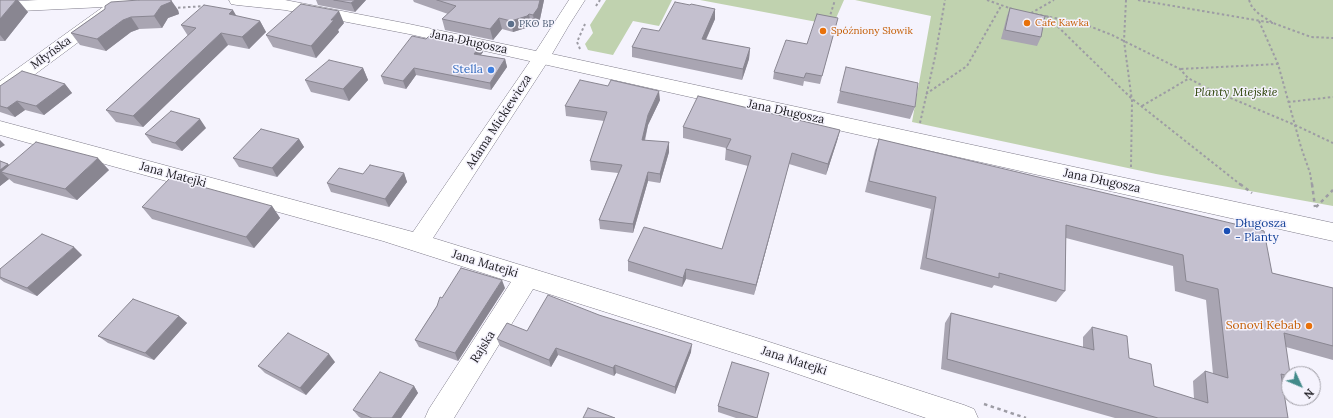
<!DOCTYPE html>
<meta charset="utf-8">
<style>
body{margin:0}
#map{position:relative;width:1333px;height:418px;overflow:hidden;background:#f5f3fd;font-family:Lora,serif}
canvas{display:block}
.north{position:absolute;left:1281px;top:366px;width:40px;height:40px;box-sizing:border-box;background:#f5f3fd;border:1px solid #9e9ca4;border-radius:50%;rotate:134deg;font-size:11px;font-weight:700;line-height:16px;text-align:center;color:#1b1a1f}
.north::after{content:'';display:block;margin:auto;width:14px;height:18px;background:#428a8a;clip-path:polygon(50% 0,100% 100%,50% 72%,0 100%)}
</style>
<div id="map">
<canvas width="1333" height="418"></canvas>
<div class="north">N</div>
</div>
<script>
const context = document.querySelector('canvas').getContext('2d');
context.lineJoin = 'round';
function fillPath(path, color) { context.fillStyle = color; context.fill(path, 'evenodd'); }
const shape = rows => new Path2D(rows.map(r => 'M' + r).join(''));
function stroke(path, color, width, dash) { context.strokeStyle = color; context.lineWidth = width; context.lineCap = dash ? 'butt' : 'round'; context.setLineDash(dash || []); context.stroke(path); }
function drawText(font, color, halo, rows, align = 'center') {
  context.font = font + ' Lora,serif'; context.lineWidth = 3; context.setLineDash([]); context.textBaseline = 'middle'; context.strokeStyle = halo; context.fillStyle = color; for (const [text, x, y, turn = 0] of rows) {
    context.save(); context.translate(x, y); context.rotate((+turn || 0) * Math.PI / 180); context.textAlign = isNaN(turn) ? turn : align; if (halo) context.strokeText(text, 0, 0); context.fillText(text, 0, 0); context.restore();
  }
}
const green = shape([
 [606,0,672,0,659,26,633,21,613,55,588,50,585,44,593,33,590,25],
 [700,0,844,0,833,25],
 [855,0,1333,0,1333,206,1156,174,912,122,931,16]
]);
const pathFar1 = shape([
 [987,0,1012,9],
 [1126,0,1124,41,1132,101,1131,167],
 [1138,0,1273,23],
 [1249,0,1252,7,1259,14,1273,23,1311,37,1333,38],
 [596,6,600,0],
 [173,8,206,6],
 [1031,13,1054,0],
 [1035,14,1084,24,1112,35,1180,69,1188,78,1209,89,1295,125,1333,143],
 [1047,16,1131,98,1241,185],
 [829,19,835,0],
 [1259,21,1278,64,1301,147,1310,173,1312,185],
 [580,49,577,42,585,24],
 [1181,69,1278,64],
 [926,94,967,66,1001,6],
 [1288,102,1333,97],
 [1142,106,1188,79],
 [920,123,935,57,945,0]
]);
const path = shape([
 [1240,184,1252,193],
 [1312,184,1315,207],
 [1316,207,1333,190],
 [984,404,1026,418]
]);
const street = shape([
 [541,52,547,54,550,58,433,238,757,338,964,405,974,409,978,418,926,418,757,360,533,289,454,418,425,418,429,409,511,282,383,241,0,135,0,121,413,232,535,54,541,52]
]);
const secondary = shape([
 [38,0,146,0,144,4,127,6,7,95,0,96,0,81,103,7,0,12,0,2,38,0],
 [229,0,285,0,409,24,536,51,569,0,585,0,569,25,552,54,1333,223,1333,241,409,34,285,10,237,5,231,4,229,0]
]);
const wall = shape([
 [0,0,28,12,5,41,0,41],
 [316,0,366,0,355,12,318,5],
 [413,0,544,0,540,19,535,25,531,25,529,27,513,32,502,29,493,40,445,30,442,19,448,14,414,2],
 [690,5,715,9,715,19,706,40,750,48,749,59,742,80,632,57,632,47,659,31],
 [1010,8,1041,37,1037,46,1001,39,1007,16],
 [105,9,178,10,179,14,168,18,162,28,139,29,131,32,106,51,80,45,71,33],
 [236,16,260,21,266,32,249,49,228,45,143,127,116,122,106,110,188,36,181,25],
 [344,23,338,30,339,32,316,58,273,47,266,35],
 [836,25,820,84,804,81,803,86,773,79,774,72,807,44],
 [426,39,481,45,483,52,481,55,505,59,507,67,491,90,416,75,406,89,384,84,381,76],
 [363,68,368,80,349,101,311,92,305,80],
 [65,84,72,93,44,115,25,110,15,117,0,112,0,86],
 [840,91,915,107,910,119,837,103],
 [660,100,648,125,645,141,669,142,669,152,660,183,648,181,633,233,600,229,599,220,618,173,591,170,590,161,604,121,566,116,565,106],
 [683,127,840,130,837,141,826,175,789,164,754,295,686,279,682,287,628,271,628,261,722,249,748,166,725,160,726,148,683,138],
 [206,128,182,151,152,143,145,134],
 [299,139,304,147,277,177,239,167,233,158],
 [879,139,1272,273,1333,288,1333,360,1286,347,1289,378,1282,383,1288,418,1115,418,941,369,945,323,951,313,1083,348,1083,337,1092,327,1129,358,1154,386,1194,399,1193,381,1205,371,1213,374,1206,300,1175,291,1173,266,1066,238,1065,291,1056,302,994,285,992,288,920,269,931,209,865,192,875,150],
 [0,161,8,164,9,165,109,170,77,200,14,183,9,179,0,186],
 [404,173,407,182,389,207,331,192,327,183,363,174],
 [272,206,280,218,254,248,152,219,142,207],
 [82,255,37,296,4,282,0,279,0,269],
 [505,288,458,361,419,347,415,340,442,298],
 [179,316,187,323,154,360,108,343,98,336],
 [527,331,691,352,675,394,616,373,614,376,558,355,551,367,500,346,497,339],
 [335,362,306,395,265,373,258,366],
 [769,373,757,418,736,418,718,412,718,406],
 [414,386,418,393,401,418,361,418,359,417,353,410]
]);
const shadedWall = shape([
 [16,0,18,0,28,12,5,41,0,35,0,19],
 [171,0,178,10,179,14,168,18,162,28,154,16,161,6],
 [355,0,366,0,355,12,351,3],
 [540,0,544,0,540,19,535,25,533,15],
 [715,9,715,19,701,50,702,39],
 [233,10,240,22,229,14],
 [339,11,344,23,338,30,339,32,316,58,311,46,331,20],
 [529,14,531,25,529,27,513,32,511,21],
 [131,17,139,29,131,32,106,51,97,39,123,20],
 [499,18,502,29,493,40,490,29],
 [260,21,266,32,249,49,242,37],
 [221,33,228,45,143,127,133,116],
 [481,45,483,52,476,61,474,54],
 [750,48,749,59,742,80,743,69],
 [505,59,507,67,491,90,490,83],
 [363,68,368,80,349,101,343,89],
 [414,68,416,75,406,89,403,81],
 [65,84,72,93,44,115,36,106],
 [659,91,660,100,648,125,642,150,642,140,648,115],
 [17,101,25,110,15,117,7,108],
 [200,119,206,128,182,151,175,143],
 [840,130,837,141,826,175,828,164],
 [299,139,304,147,277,177,272,168],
 [0,140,5,145,0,148],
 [669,142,669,152,660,183,660,174],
 [792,153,789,164,754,295,756,285],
 [98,158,109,170,77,200,65,189],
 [8,164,17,172,1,172,9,179,0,186,0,170],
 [648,172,648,181,633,233,633,224],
 [404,173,407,182,389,207,385,199],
 [272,206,280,218,254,248,246,237],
 [74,247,82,255,37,296,27,288],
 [686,269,686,279,682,287,683,278],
 [502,280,505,288,458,361,455,353],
 [179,316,187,323,154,360,145,353],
 [692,344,691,352,675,394,675,387],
 [556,348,558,355,551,367,549,360],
 [329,354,335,362,306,395,300,388],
 [615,365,616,373,614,376,613,368],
 [414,386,418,393,401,418,392,418]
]);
const building = shape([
 [0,0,16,0,0,19,0,0],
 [139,0,171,0,171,2,161,6,154,16,131,17,123,20,97,39,71,33,105,9,105,6,111,2,139,0],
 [334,0,355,0,351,3,334,0],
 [437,0,540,0,538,8,533,15,529,14,527,16,511,21,499,18,490,29,442,19,456,6,437,0],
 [675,2,690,5,691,4,715,9,702,39,750,48,743,69,632,47,642,28,659,31,675,2],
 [301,4,339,11,331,20,334,20,311,46,266,35,301,4],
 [204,5,233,10,229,14,260,21,242,37,221,33,133,116,106,110,196,28,181,25,204,5],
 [1010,8,1045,16,1041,37,1005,30,1010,8],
 [817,14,838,18,822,76,806,73,804,78,774,72,786,40,807,44,817,14],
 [431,34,481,45,474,54,505,59,490,83,414,68,403,81,381,76,412,36,426,39,431,34],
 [329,60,363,68,343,89,305,80,329,60],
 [846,67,918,83,915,107,840,91,846,67],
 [22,71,65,84,36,106,17,101,7,108,0,106,0,86,22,71],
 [580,80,608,86,611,80,659,91,648,115,642,140,669,142,660,174,648,172,633,224,599,220,622,165,590,161,607,112,565,106,580,80],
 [698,96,840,130,828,164,792,153,756,285,686,269,683,278,628,261,644,227,722,249,751,156,726,149,731,139,683,127,698,96],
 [171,111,200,119,175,143,145,134,171,111],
 [261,129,299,139,272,168,233,158,261,129],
 [879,139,1264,231,1272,273,1333,288,1333,346,1284,333,1290,374,1289,374,1289,376,1281,374,1288,418,1158,418,947,359,951,313,1094,350,1092,327,1127,336,1129,358,1151,364,1154,386,1208,403,1205,371,1228,378,1218,289,1186,281,1183,255,1066,225,1065,291,999,273,999,278,926,258,936,197,869,181,879,139],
 [36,142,98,158,65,189,1,172,36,142],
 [0,161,8,164,0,170,0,161],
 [370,165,404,173,385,199,327,183,339,168,363,174,370,165],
 [170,178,272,206,246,237,142,207,170,178],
 [42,234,74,247,27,288,0,277,0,269,42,234],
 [461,268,502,280,455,353,415,340,437,306,440,297,442,298,461,268],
 [548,295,599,315,692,344,675,387,615,365,613,368,556,348,549,360,497,339,507,323,527,331,548,295],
 [133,299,179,316,145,353,98,336,133,299],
 [288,333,329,354,300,388,258,366,288,333],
 [732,362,769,373,757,418,718,406,732,362],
 [380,372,414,386,392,418,372,418,353,410,380,372],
 [588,408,615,418,583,418,588,408]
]);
const markers = [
 [1027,23,4,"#e8710a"],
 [511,24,4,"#5c6f8a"],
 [823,31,4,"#e8710a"],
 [491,70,4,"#3f7fe0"],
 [1227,231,4,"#1a4fb4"],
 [1309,326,4,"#e8710a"]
];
const farFoodnames = [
 ["Cafe Kawka",1035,23],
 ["Spóźniony Słowik",831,31]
];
const farServicenames = [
 ["PKO BP",519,24]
];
const streetNames = [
 ["Jana Długosza",469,42,12],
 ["Młyńska",51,53,-36],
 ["Jana Długosza",786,112,12],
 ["Adama Mickiewicza",499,122,-57],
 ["Jana Matejki",173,175,15],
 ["Jana Długosza",1102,181,12],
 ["Jana Matejki",485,264,17],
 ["Rajska",483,347,-58],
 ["Jana Matejki",794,361,18]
];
const shopNames = [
 ["Stella",483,70]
];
const parkNames = [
 ["Planty Miejskie",1236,93]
];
const transitNames = [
 ["Długosza",1235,224],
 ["- Planty",1235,238]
];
const foodNames = [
 ["Sonovi Kebab",1301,326]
];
fillPath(green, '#c0d2af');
stroke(street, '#7f7c8a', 1);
stroke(secondary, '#7f7c8a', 1);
stroke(pathFar1, '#9d9ca4', 2, [2.5, 2.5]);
stroke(path, '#9d9ca4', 2.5, [3.5, 3.5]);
fillPath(street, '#fff');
fillPath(secondary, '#fff');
fillPath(wall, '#a9a5b2');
fillPath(shadedWall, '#898691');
fillPath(building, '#c4c0cf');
stroke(building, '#898691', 1);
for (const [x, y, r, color] of markers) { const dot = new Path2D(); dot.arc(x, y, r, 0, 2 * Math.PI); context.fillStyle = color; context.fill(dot); stroke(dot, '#f5f3fd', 1.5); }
drawText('10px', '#c56008', '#f5f3fd', farFoodnames, 'left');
drawText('10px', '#4e5e75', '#f5f3fd', farServicenames, 'left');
drawText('12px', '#1b1a1f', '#f5f3fd', streetNames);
drawText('12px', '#366cbe', '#f5f3fd', shopNames, 'right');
drawText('italic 12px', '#2d4408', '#f5f3fd', parkNames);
drawText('12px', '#164399', '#f5f3fd', transitNames, 'left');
drawText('12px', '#c56008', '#f5f3fd', foodNames, 'right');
</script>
